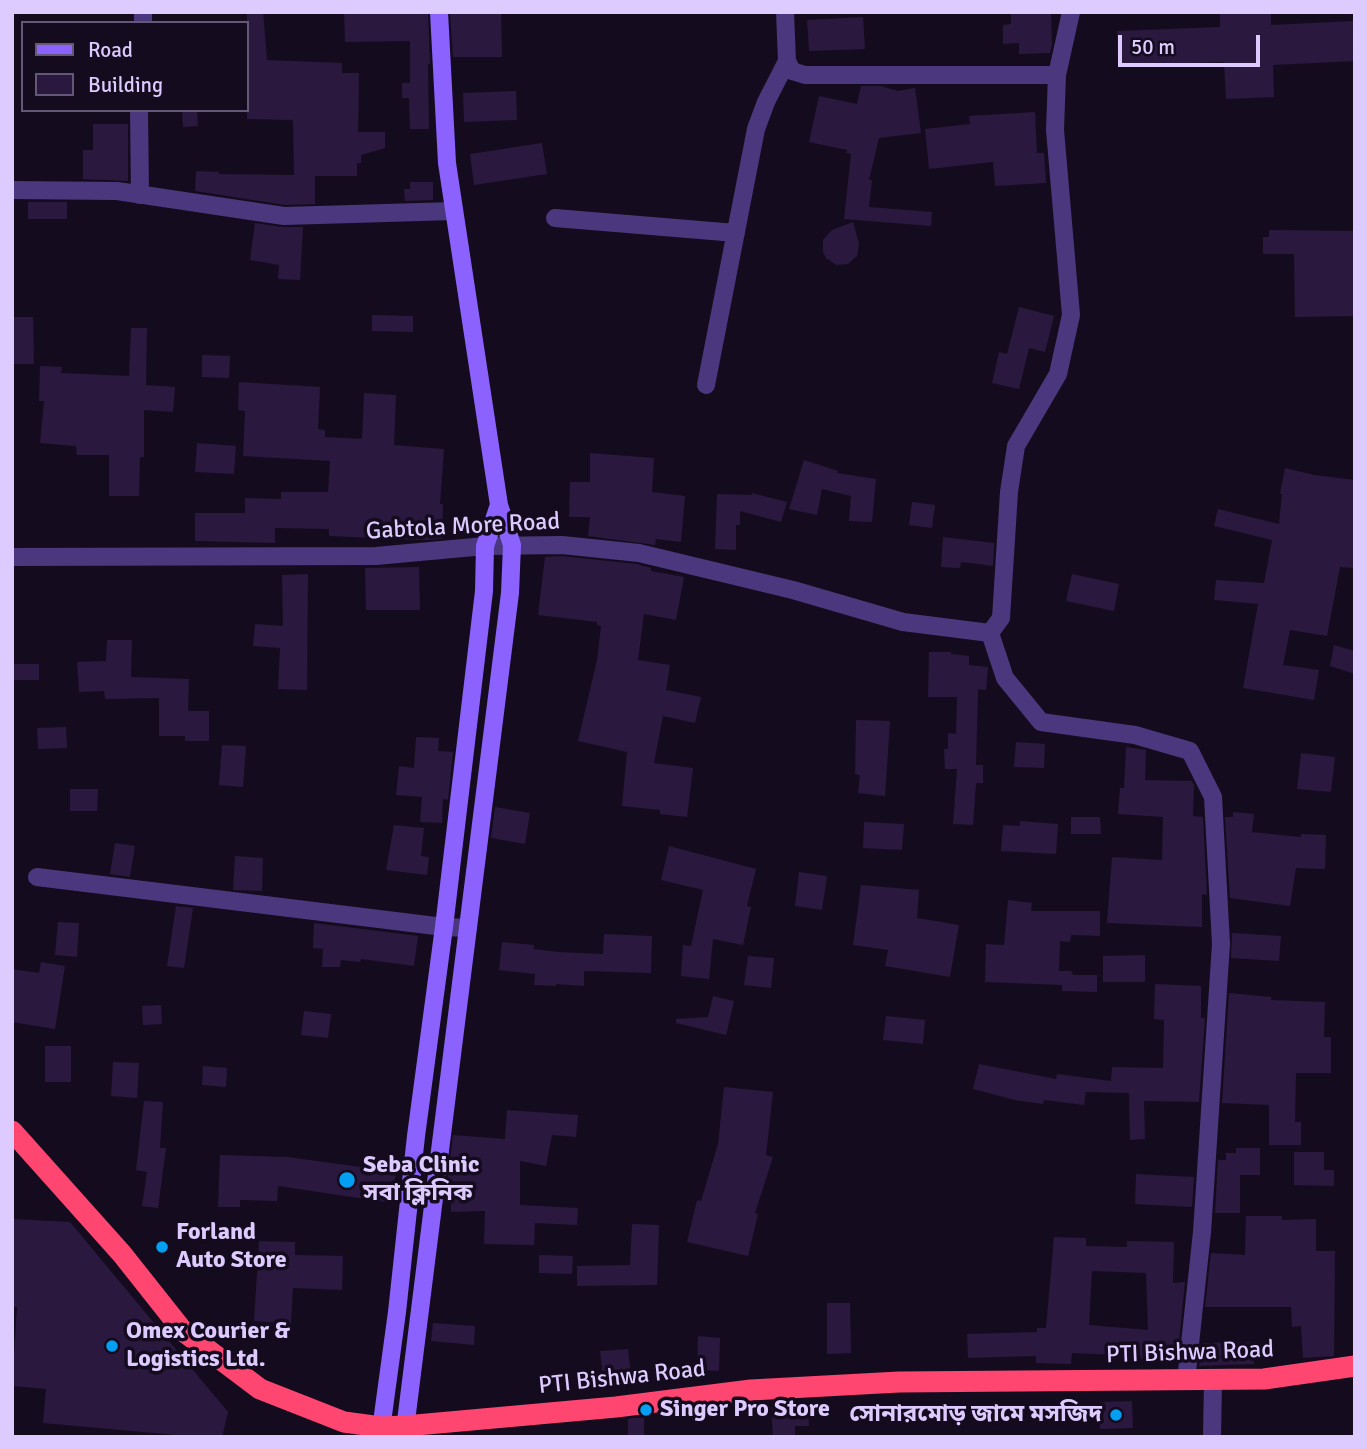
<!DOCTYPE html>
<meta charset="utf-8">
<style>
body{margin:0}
#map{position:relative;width:1367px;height:1449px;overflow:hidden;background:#140c1e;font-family:Signika,sans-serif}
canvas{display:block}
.frame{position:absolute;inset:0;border:14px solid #ddcaff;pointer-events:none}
.legend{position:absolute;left:21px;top:21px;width:228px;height:91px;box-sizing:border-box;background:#140c1e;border:2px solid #645878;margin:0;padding:9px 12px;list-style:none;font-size:21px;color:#ddcaff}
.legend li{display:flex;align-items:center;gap:14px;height:35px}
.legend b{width:35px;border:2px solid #645878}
.scale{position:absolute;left:1118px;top:35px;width:142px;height:32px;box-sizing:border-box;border:4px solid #ddcaff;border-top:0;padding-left:9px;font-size:21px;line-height:24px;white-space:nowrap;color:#ddcaff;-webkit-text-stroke:5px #140c1e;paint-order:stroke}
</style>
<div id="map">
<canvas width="1367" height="1449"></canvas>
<div class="frame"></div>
<ul class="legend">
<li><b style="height:9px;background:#8c62fe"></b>Road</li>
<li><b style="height:19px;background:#2a183f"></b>Building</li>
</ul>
<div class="scale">50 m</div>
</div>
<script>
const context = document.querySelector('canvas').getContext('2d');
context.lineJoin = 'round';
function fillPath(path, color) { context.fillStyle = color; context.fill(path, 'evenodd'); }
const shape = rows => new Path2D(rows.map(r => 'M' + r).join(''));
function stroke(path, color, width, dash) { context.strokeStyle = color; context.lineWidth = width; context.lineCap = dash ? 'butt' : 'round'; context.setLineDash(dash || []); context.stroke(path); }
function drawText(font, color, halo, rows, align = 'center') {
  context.font = font + ' Signika,"Noto Sans Bengali",sans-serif'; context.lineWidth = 7; context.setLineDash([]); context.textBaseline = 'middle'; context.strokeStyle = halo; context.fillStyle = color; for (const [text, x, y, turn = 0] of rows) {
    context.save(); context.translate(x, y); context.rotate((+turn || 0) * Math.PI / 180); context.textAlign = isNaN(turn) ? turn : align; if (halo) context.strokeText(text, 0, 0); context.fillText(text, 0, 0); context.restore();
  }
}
const building = shape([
 [247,12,263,12,267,60,342,63,342,73,359,73,358,132,385,132,385,148,361,155,361,163,357,163,357,176,315,176,315,204,285,205,195,191,196,171,219,172,219,174,294,175,293,120,247,119],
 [344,12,428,12,430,64,428,64,429,129,410,129,409,98,402,98,402,83,410,83,410,41,345,42],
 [450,12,501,12,502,57,453,57],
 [1051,12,1052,44,1050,53,1019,54,1019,43,1003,44,1003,25,1011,24,1011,13],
 [1220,12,1271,12,1271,25,1355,21,1355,61,1273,65,1274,97,1226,99,1224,62,1118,66,1117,31,1220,27],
 [863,17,865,49,809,51,807,20],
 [861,86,881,86,898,91,915,88,921,133,879,138,869,180,872,180,869,207,932,212,931,226,844,219,851,154,846,153,847,150,809,142,819,96,857,104],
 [516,91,517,120,464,122,463,93],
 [182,110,197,110,198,126,183,127],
 [1035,112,1037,153,1044,153,1046,183,995,186,993,162,929,169,925,129,970,124,969,116],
 [93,124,128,124,128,181,83,179,83,150,93,150],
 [542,143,547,174,474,185,470,154],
 [410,182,433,182,433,200,405,201,404,189,410,189],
 [28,202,67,202,67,219,28,219],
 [853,222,859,244,857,256,848,264,836,265,826,258,823,252,823,240,832,230],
 [255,223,282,227,303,227,300,280,278,279,279,265,250,260],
 [1269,230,1354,231,1355,316,1295,317,1294,254,1263,254,1263,237,1269,237],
 [1019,307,1054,316,1045,352,1029,348,1019,389,992,383,999,352,1007,354],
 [372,315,413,316,413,332,372,331],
 [12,317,33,317,34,364,12,364],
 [131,328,147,328,146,385,175,387,173,412,144,410,144,457,140,457,139,496,109,496,109,455,77,455,76,446,40,443,44,401,39,401,40,366,62,367,61,373,129,376],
 [202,355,230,356,229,378,202,377],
 [239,382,320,387,318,429,325,430,325,437,362,439,364,393,396,395,394,445,444,449,440,504,443,504,442,539,423,540,329,536,329,529,275,528,275,543,195,541,195,513,245,513,245,498,281,499,281,492,328,492,330,461,243,456,245,411,238,410],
 [197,443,236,446,234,474,195,472],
 [590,453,654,458,652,492,685,496,681,542,656,539,655,545,588,536,590,517,569,517,570,482,590,482],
 [804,460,838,471,837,473,876,479,872,522,849,521,851,496,822,489,817,515,789,509],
 [1285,468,1314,475,1355,480,1355,568,1340,567,1327,636,1290,630,1283,665,1319,670,1314,700,1243,688,1258,604,1214,600,1216,580,1264,583,1272,540,1214,526,1218,509,1279,524,1282,494,1280,494],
 [752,493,787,502,781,522,740,511,740,525,736,525,736,550,715,549,717,494,752,495],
 [912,502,935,505,932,528,909,525],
 [943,537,994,543,993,566,961,562,960,568,941,567],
 [561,556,637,564,651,568,651,571,684,577,676,620,644,614,638,660,670,665,666,690,701,697,695,723,663,716,654,763,693,768,687,817,660,814,660,810,622,806,627,752,578,741,597,660,601,626,597,625,597,622,538,615,545,557],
 [419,567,420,610,366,610,365,568],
 [308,574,307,690,278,689,280,648,253,646,255,624,283,626,282,575],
 [1072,574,1119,584,1114,611,1066,601],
 [107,640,132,640,131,677,189,679,188,711,209,711,209,741,185,741,185,736,159,736,159,698,105,699,104,691,79,692,77,662,106,661],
 [1334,645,1355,651,1355,674,1330,666],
 [929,652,951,652,951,654,969,656,969,665,988,667,986,690,978,689,976,765,983,765,983,783,976,783,973,825,953,824,957,769,945,769,944,749,948,749,948,733,956,734,957,697,928,697],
 [12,664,39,664,39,680,12,680],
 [856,720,890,721,885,796,858,793,860,775,855,774],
 [66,727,67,748,38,749,37,728],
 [416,737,439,738,438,751,453,752,448,800,443,799,442,823,420,822,422,797,396,795,399,766,414,768],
 [1016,742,1045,744,1044,768,1014,767],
 [222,745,246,746,243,787,219,785],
 [1126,747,1146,750,1145,780,1192,781,1194,785,1193,816,1203,817,1207,895,1202,894,1202,927,1107,923,1112,857,1162,860,1163,817,1118,814,1120,788,1124,788],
 [1301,753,1335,757,1331,792,1297,789],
 [70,789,98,789,97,811,70,811],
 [495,807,530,813,525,844,491,838],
 [1233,812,1254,814,1252,832,1301,837,1301,834,1326,835,1325,869,1296,868,1290,906,1230,898,1225,817,1233,817],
 [1071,817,1100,817,1101,834,1071,834],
 [1020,821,1058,824,1056,854,1001,851,1003,825,1020,826],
 [864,822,904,824,902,850,863,848],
 [394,825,424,828,421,856,429,857,427,875,386,870],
 [115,843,135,846,130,877,110,874],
 [669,846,756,869,747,906,751,907,743,945,713,939,709,979,681,976,683,945,691,946,703,890,661,880],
 [235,856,263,858,262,891,233,890],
 [799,872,827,876,822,910,795,906],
 [861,885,919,890,917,918,959,925,950,977,885,966,888,950,853,945],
 [1008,900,1032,903,1031,911,1100,911,1100,936,1071,935,1070,942,1060,941,1059,971,1071,971,1073,975,1097,975,1097,992,1062,991,1062,985,985,982,986,944,1004,945],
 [176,906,193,908,184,968,167,966],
 [58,922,79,923,77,957,55,955],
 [314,923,418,936,414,966,361,959,360,962,341,960,340,967,322,967,323,949,313,948],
 [1232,933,1281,936,1279,961,1231,958],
 [604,934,652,936,651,973,584,971,584,986,556,984,556,986,534,985,535,974,499,970,502,942,534,945,533,949,558,952,603,954],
 [1145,955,1145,982,1103,982,1103,956],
 [748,956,774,958,771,988,744,985],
 [41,962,65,966,55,1029,12,1022,12,969,39,973],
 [1155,984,1201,986,1201,1018,1205,1018,1199,1102,1144,1101,1145,1139,1130,1140,1129,1093,1086,1092,1084,1105,1044,1100,1043,1104,1015,1100,973,1089,979,1064,1056,1079,1057,1074,1111,1081,1112,1067,1163,1068,1164,1020,1154,1019],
 [1229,993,1271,997,1271,1000,1325,1002,1324,1037,1331,1037,1331,1073,1296,1073,1295,1122,1301,1122,1301,1145,1269,1145,1269,1105,1222,1103],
 [713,996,734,1001,726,1035,676,1023,676,1019,708,1017],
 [161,1005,162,1024,143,1025,142,1006],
 [304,1011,331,1014,328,1038,301,1035],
 [886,1016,925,1020,923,1044,883,1040],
 [45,1046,71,1046,71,1082,45,1082],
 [113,1062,139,1063,137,1098,111,1096],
 [203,1066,227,1068,226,1087,202,1085],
 [724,1087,773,1092,766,1155,773,1157,755,1213,758,1214,748,1256,687,1242,697,1200,701,1201,718,1144],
 [144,1101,163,1102,160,1148,166,1148,158,1208,142,1206,147,1172,136,1170],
 [507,1110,578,1115,576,1137,552,1135,546,1166,520,1161,520,1205,578,1208,577,1225,535,1223,534,1245,484,1244,485,1211,451,1212,451,1192,446,1191,453,1135,505,1139],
 [1236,1148,1260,1148,1260,1175,1240,1175,1240,1213,1215,1213,1218,1160,1226,1160,1226,1153,1236,1153],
 [1294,1152,1324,1152,1324,1170,1334,1170,1334,1186,1294,1185],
 [220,1155,288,1157,396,1172,392,1203,278,1186,277,1201,240,1200,240,1207,218,1207],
 [1136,1174,1194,1177,1192,1207,1135,1204],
 [1246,1216,1282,1216,1282,1220,1316,1219,1316,1251,1335,1251,1334,1356,1303,1358,1301,1326,1292,1327,1291,1307,1205,1307,1211,1253,1245,1255],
 [12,1219,70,1222,228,1412,222,1437,198,1437,43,1423,46,1389,12,1386,17,1307,12,1307],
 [632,1224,659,1225,657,1285,577,1286,577,1266,630,1265],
 [1054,1237,1086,1238,1086,1246,1127,1247,1127,1241,1174,1242,1173,1283,1185,1282,1177,1361,1141,1359,1141,1356,1072,1353,1071,1364,1036,1363,1036,1356,968,1358,967,1334,1037,1332,1037,1328,1046,1328],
 [1092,1271,1146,1273,1148,1330,1089,1325],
 [259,1241,295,1242,295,1255,343,1256,342,1290,293,1288,291,1324,254,1321],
 [539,1255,573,1256,572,1274,539,1273],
 [827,1303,850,1303,851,1353,827,1354],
 [433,1323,475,1326,474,1345,431,1341],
 [698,1336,720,1338,719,1371,697,1370],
 [1253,1342,1254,1364,1199,1366,1202,1343],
 [628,1349,631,1374,603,1377,600,1351],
 [1132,1401,1133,1428,1100,1429,1099,1402],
 [808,1406,809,1426,795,1426,795,1437,773,1437,771,1407],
 [635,1418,644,1418,644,1437,628,1437,628,1419]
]);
const street = shape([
 [785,12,787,61,792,71,805,75,1057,75],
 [143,23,143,12],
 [139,110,140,195],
 [12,190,117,191,284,216,454,211],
 [555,218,736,233],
 [706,385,756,129,766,102,787,61],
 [12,557,376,556,485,546,562,545,639,553,793,590,903,622,990,633],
 [990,633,1005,678,1041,722,1135,735,1190,751,1213,797,1221,944,1202,1232,1186,1381],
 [990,633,1001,618,1009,492,1016,446,1058,374,1071,315,1055,130,1057,75,1071,12],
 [37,877,444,927,468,928],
 [1212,1437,1213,1381]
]);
const secondary = shape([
 [380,1437,397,1312,416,1136,444,927,484,591,485,546,499,505],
 [404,1437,510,593,512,545,499,505,447,163,439,12]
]);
const highway = shape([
 [12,1131,122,1254,183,1331,260,1389,344,1422,381,1427,405,1426,616,1407,751,1390,899,1382,1264,1379,1355,1366]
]);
const markers = [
 [347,1180,9,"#029ff3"],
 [162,1247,7,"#029ff3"],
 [112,1346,7,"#029ff3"],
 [646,1410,7,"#029ff3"],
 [1116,1415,7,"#029ff3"]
];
const streetNames = [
 ["Gabtola More Road",463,527,-3],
 ["PTI Bishwa Road",1190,1353,-2],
 ["PTI Bishwa Road",622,1378,-6]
];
const poiNames = [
 ["Seba Clinic",363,1166],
 ["সবা ক্লিনিক",363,1194],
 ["Forland",176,1233],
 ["Auto Store",176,1261],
 ["Omex Courier &",126,1332],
 ["Logistics Ltd.",126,1360],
 ["Singer Pro Store",660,1410],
 ["সোনারমোড় জামে মসজিদ",1102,1415,"right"]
];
fillPath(building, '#2a183f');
stroke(street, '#4b377d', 18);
stroke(secondary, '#8c62fe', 18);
stroke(highway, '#fe4671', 21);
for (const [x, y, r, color] of markers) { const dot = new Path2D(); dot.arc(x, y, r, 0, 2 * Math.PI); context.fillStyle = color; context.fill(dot); stroke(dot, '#140c1e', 2.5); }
drawText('24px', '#ddcaff', '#140c1e', streetNames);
drawText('bold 24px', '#ddcaff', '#140c1e', poiNames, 'left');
</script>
